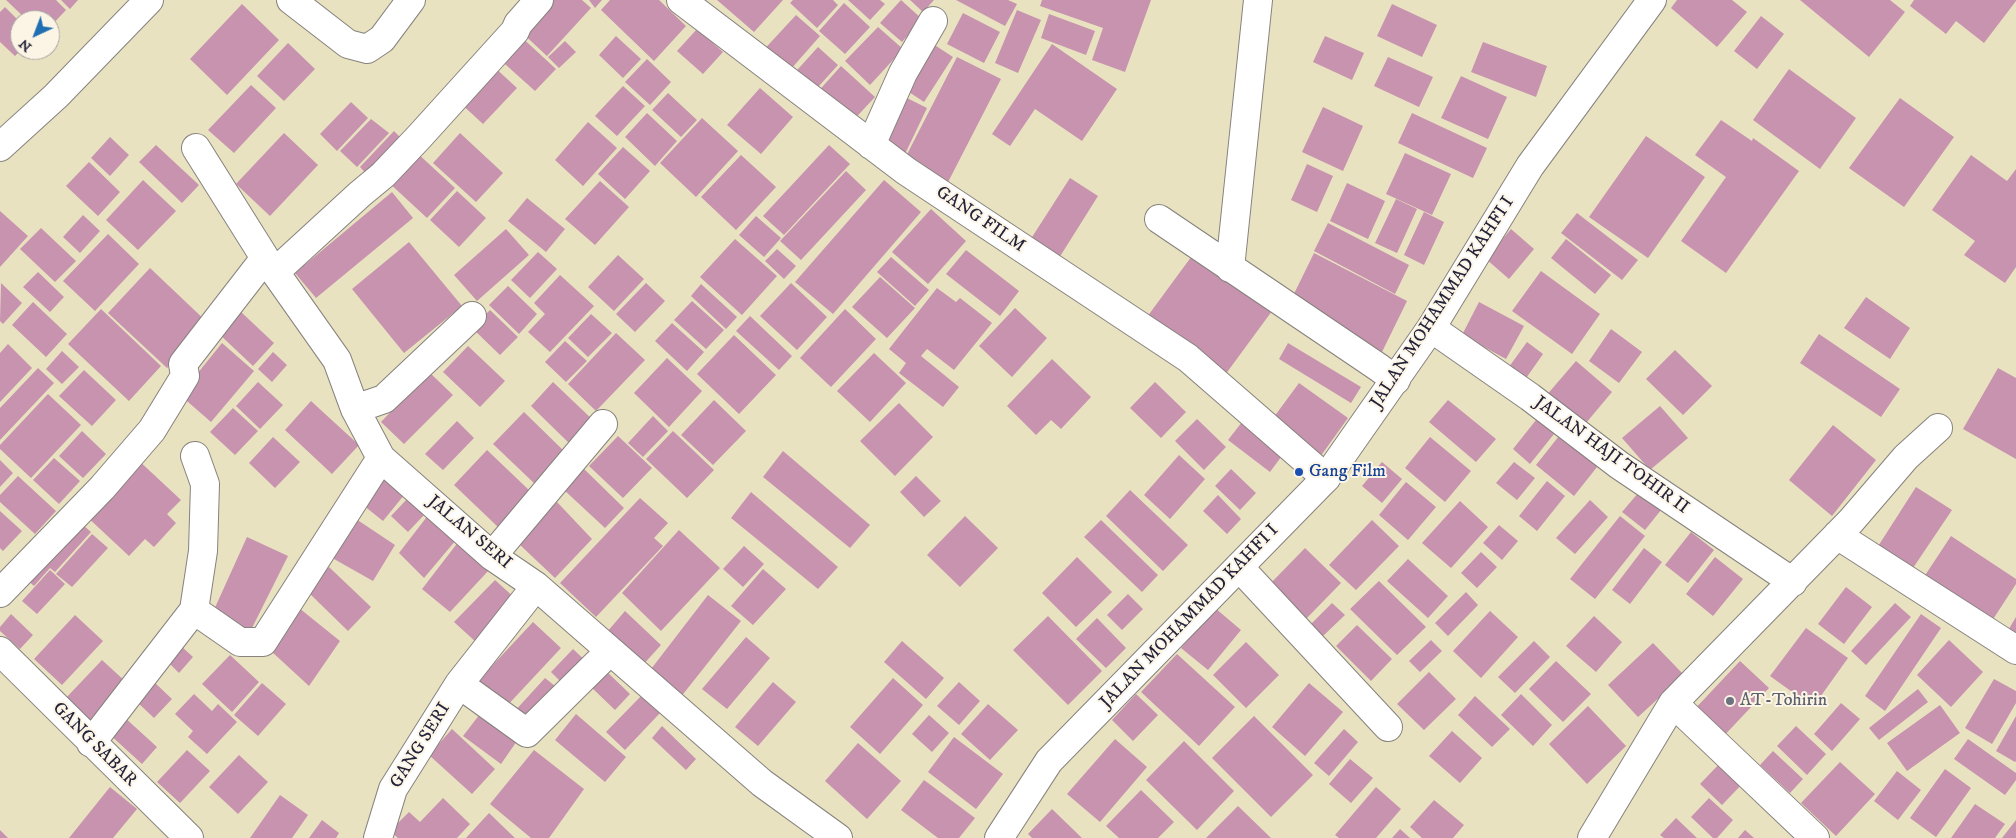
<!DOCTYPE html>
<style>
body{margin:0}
#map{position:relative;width:2016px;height:838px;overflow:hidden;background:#e9e2c1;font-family:"IM FELL DW Pica",serif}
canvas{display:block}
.north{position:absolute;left:10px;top:10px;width:50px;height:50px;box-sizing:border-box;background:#fcf5e5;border:1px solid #a5a1a1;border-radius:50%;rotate:223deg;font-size:14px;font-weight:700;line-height:20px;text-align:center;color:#22223b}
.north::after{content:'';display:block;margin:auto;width:18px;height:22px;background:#1f6fb2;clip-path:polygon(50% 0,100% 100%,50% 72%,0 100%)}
</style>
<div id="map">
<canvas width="2016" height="838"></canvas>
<div class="north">N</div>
</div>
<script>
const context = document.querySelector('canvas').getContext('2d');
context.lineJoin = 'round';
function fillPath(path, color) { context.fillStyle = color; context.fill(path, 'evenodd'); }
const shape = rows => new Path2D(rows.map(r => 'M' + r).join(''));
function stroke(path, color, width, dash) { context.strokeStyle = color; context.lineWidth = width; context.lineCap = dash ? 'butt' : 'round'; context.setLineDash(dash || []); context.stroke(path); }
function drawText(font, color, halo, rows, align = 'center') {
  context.font = font + ' "IM FELL DW Pica",serif'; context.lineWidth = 4; context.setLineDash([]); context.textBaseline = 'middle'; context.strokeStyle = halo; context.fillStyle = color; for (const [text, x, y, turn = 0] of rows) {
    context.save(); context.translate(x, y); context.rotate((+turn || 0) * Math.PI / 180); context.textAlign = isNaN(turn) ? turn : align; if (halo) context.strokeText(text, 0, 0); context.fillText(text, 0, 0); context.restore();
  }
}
const building = shape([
 [6,0,56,0,66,10,50,27,50,20,27,20],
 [61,0,78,0,70,9],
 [545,0,582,0,591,8,547,56,518,29],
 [589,0,602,0,595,8],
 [610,0,659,0,686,26,654,61,601,10],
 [717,0,783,0,754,32],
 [793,0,833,0,838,5,817,28,790,3],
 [848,0,880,0,885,4,870,20],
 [901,0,922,19,902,42,880,23],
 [910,0,934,0,923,12],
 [956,0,1008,0,1017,4,1005,26],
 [1042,0,1151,0,1125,72,1092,60,1103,28,1040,6],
 [1677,0,1732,0,1747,12,1717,47,1671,8],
 [1800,0,1890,0,1905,12,1869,57],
 [1914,0,2016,0,2016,1,1984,43,1956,21,1946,34,1910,6],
 [844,3,870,27,845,54,819,31],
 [242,4,279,40,227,95,190,59],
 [1392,4,1437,25,1422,57,1377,36],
 [5,7,20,22,20,51,15,56,0,42,0,12],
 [1017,10,1041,20,1018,73,995,63],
 [963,13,1000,32,984,63,947,44],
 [1049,14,1095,31,1086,55,1041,38],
 [796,15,820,36,784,77,759,55],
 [1761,16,1784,34,1757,69,1734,51],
 [878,27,903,49,870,85,845,61],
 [697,29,723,52,703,74,677,51],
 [517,33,556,69,535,91,496,56],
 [616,36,641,59,623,78,599,55],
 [1325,36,1364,53,1352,80,1313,62],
 [565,41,576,52,559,68,548,57],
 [930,42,953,57,924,102,900,86],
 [1483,42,1547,66,1536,97,1471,72],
 [288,43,315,69,284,101,257,76],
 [1052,44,1117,89,1082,141,1035,109,1010,146,992,134],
 [818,47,838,65,809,97,789,79],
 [957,57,1001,79,945,188,901,166],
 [1388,57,1433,77,1419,107,1374,86],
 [647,59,671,82,650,105,625,82],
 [491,64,517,88,483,124,457,100],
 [841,66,875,97,848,126,814,96],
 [1789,69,1856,118,1820,169,1753,120],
 [1461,76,1507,97,1488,139,1441,118],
 [251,85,276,108,234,153,208,130],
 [623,86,645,106,617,136,595,116],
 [760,88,793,117,761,154,727,125],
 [668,93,697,120,681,137,652,110],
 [899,94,927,108,905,154,876,140],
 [1900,98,1954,137,1904,207,1849,168],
 [351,102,368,118,337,151,320,134],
 [1323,107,1363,126,1343,171,1302,152],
 [647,113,677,141,655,166,625,137],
 [1412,113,1487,148,1473,178,1398,143],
 [702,118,738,151,696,197,660,163],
 [371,119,389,133,357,167,340,151],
 [1721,120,1752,141,1753,138,1799,171,1726,273,1681,241,1726,177,1695,155],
 [588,122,617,148,583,186,555,160],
 [394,131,408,145,373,181,360,167],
 [284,133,318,165,270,216,236,184],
 [460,133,503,173,476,202,433,163],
 [1646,136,1705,177,1648,258,1589,217],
 [110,137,129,155,110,176,91,158],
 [156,145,199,185,182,203,139,162],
 [829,145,850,164,784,235,763,216],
 [623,147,650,171,625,199,598,174],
 [415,151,455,188,427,218,387,181],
 [1405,153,1451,174,1432,215,1386,194],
 [741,155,776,187,736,230,701,197],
 [1971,155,2007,181,2016,169,2016,267,2005,283,1964,255,1975,241,1932,210],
 [89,162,120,192,98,216,66,186],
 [1307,164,1333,176,1317,212,1291,200],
 [846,171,866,190,801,260,780,241],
 [1070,178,1098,196,1054,266,1025,248],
 [143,180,176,211,138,250,106,220],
 [884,180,921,212,833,314,795,282],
 [600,181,629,207,595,245,565,219],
 [1347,183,1385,201,1368,239,1330,221],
 [457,191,486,218,459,247,430,220],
 [392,192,413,218,316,298,295,273],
 [527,198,565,229,546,252,508,221],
 [1396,199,1417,209,1397,253,1375,243],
 [931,209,966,241,928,284,892,252],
 [0,211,28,236,0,267],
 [1424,212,1444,222,1424,265,1404,255],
 [1577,213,1638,260,1622,280,1561,233],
 [83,215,100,231,80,253,63,237],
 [756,216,781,238,764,257,739,235],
 [1328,223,1409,265,1395,294,1314,251],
 [41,228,76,261,55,282,20,249],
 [506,229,529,255,477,301,454,275],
 [1511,229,1534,249,1509,279,1486,259],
 [108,234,139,264,95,311,63,281],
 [735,239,777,276,742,315,700,277],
 [1566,239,1611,275,1595,294,1551,258],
 [409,242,462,306,404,353,352,289],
 [777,249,796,266,784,279,765,261],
 [1197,249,1275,307,1225,375,1147,317],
 [966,250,1019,291,1000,316,946,274],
 [538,252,557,269,530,298,511,280],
 [1314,253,1407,301,1382,352,1289,304],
 [618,255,644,279,614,311,588,287],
 [891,257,929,290,915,306,877,272],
 [150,268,209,324,167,368,108,313],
 [1541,271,1600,314,1572,354,1512,311],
 [38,272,64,297,50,312,23,287],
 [560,275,594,306,550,352,528,332,545,314,534,303],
 [880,277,915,308,887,338,852,307],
 [1,283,22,303,3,324,0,321],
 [646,283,665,301,635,332,616,314],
 [791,283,827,317,797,350,760,316],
 [701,284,737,317,726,329,691,296],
 [508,286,537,314,519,334,489,305],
 [937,288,956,302,960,298,992,323,954,370,927,349,921,356,959,387,943,407,899,373,906,363,889,349],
 [1866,297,1910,328,1890,359,1844,328],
 [692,301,724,330,706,349,674,320],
 [33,302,67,334,46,357,12,325],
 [1479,302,1524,326,1506,359,1462,335],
 [1015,308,1047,338,1012,377,979,346],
 [101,309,161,366,129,401,68,344],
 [845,309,876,339,831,387,800,358],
 [490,310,518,337,500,355,472,328],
 [240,311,274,343,253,366,218,333],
 [591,314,612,333,588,357,568,338],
 [750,316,792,356,779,370,736,331],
 [672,323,704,352,687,371,655,341],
 [1611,329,1642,352,1619,383,1589,361],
 [616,333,645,360,596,411,568,384],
 [1819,334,1900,389,1881,417,1800,363],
 [734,335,776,375,739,414,697,374],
 [565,341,587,361,566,382,545,362],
 [1527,342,1543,354,1522,384,1506,371],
 [222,343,254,371,211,422,180,395],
 [1288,343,1361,387,1351,403,1279,359],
 [8,344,32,368,0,402,0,353],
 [468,346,505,381,480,407,443,372],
 [1675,350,1712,386,1683,415,1646,379],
 [62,351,79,367,62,384,46,369],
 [273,352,287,365,272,382,258,369],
 [874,353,906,383,870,422,837,391],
 [667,358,702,391,669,427,634,393],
 [1052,359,1091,397,1061,429,1051,420,1036,435,1007,406],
 [1576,361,1612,392,1581,429,1545,397],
 [38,368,54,383,0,440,0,408],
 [1998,368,2016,378,2016,459,1963,429],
 [84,370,116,400,92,426,59,396],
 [429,372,453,395,404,444,381,422],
 [258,382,283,405,260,429,236,406],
 [553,382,594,421,571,445,531,406],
 [1155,382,1186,412,1161,438,1130,408],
 [1299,383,1348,418,1320,457,1271,421],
 [48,394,81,425,31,478,0,449,0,445],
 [714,400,746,431,713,465,681,435],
 [1448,400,1496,439,1476,462,1429,422],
 [311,401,359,445,332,474,285,430],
 [899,403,933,437,895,476,860,441],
 [1660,406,1688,438,1650,470,1622,438],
 [233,408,258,431,235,455,210,432],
 [524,412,566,453,536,485,493,444],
 [1540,415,1558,429,1530,464,1513,449],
 [653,416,668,431,643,457,628,443],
 [1197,419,1226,447,1204,470,1175,441],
 [457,421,474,438,443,470,425,454],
 [1242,422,1284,453,1270,472,1228,440],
 [1833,425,1876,460,1832,516,1789,480],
 [82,431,106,454,83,478,59,456],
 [673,431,714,470,687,498,646,459],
 [1563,431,1601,462,1574,496,1536,465],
 [618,436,652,468,623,498,589,466],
 [273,437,300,462,275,488,249,463],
 [1430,437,1471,471,1445,502,1405,468],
 [487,450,531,492,498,527,454,485],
 [783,451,870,525,850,548,763,477],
 [1179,455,1205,479,1170,519,1144,495],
 [54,458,80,481,59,504,33,480],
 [136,458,181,500,167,514,176,523,154,547,145,539,129,556,84,514],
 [0,460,13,473,0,487],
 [1382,462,1402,479,1382,503,1362,486],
 [1514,462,1535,478,1517,500,1496,483],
 [581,466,624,508,605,528,563,489],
 [386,468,409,489,383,521,358,501],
 [1231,469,1256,493,1240,510,1215,486],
 [18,476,56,511,35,534,0,502,0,495],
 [916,476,941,501,924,517,900,492],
 [1547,481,1565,496,1537,531,1519,516],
 [1406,482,1436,507,1408,540,1379,515],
 [1916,487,1952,510,1909,574,1875,551],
 [1130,490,1188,545,1163,571,1106,516],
 [751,492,838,567,818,589,731,518],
 [1639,492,1661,510,1645,530,1622,512],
 [1218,495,1241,519,1227,534,1203,511],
 [640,498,668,523,654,538,663,546,596,617,560,583],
 [407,499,424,515,408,532,391,516],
 [1590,500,1608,517,1575,554,1556,538],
 [1460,501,1488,527,1451,568,1422,543],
 [557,502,592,539,555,578,518,543],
 [0,511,22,531,3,551,0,548],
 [429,514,456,540,424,578,399,553],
 [965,516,998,548,960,587,927,555],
 [1620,516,1645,536,1595,599,1570,579],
 [74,517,91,532,55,572,50,568,34,586,22,575],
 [356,519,395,545,373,581,327,555],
 [1101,520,1158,575,1142,592,1084,537],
 [1372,520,1399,546,1356,590,1329,565],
 [1499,525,1518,541,1502,560,1483,543],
 [679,530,720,568,661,631,622,593],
 [1691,532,1714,550,1688,583,1665,565],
 [92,534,108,548,72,587,56,574],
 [1951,536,2016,579,2016,584,1988,627,1920,583],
 [247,537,288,556,250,632,213,612],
 [459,541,489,570,450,612,422,589],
 [744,546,764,564,743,587,723,569],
 [1305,548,1341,583,1305,620,1269,585],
 [1644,548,1662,562,1630,604,1612,590],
 [1481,552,1497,567,1477,588,1461,573],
 [1077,557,1112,592,1076,627,1042,593],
 [1715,557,1743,579,1713,616,1686,594],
 [1408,559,1448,596,1428,618,1387,581],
 [329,567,371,607,348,631,307,591],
 [763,569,786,589,753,625,731,606],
 [50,570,65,584,37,614,22,601],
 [495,580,517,600,477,643,454,622],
 [1379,581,1426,627,1397,655,1350,609],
 [1846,587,1872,607,1844,644,1818,624],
 [1466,592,1478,605,1448,636,1435,623],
 [1128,594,1143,609,1122,630,1107,615],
 [708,595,741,621,680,698,648,673],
 [1332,603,1345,615,1323,636,1311,624],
 [1895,603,1911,617,1866,665,1851,651],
 [299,608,340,641,309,686,271,651],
 [1215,608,1241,630,1208,670,1181,648],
 [625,611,661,645,642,666,607,632],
 [1490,611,1518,637,1481,678,1453,651],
 [11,614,33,635,20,649,0,631,0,627],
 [1921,614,1941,628,1885,711,1865,696],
 [75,615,103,641,62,685,34,659],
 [1048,616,1102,671,1068,705,1013,650],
 [1594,616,1622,642,1596,672,1566,646],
 [2016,617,2016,644,2004,637],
 [1097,618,1126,648,1106,668,1076,639],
 [533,622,561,648,504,709,476,683],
 [1357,625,1392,659,1371,681,1336,646],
 [1806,628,1848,658,1813,707,1770,676],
 [746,637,770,658,727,709,702,689],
 [1431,640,1442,651,1420,672,1409,661],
 [1949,640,1983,672,1951,707,1917,675],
 [902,641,944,678,926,699,884,662],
 [1534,641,1550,657,1515,693,1498,677],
 [1246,642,1279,675,1246,708,1213,675],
 [1653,643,1684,675,1638,717,1608,685],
 [182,647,193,657,179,673,168,662],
 [573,649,589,664,566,687,551,672],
 [1177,654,1235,707,1199,746,1141,692],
 [230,655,259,682,232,712,202,684],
 [102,660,126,682,88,722,64,700],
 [1556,661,1591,694,1563,722,1529,689],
 [1740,661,1769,688,1720,740,1691,713],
 [605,670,630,694,615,710,590,686],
 [1429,672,1456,699,1424,730,1397,704],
 [545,678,560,690,526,723,513,713],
 [893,678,923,705,880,754,850,727],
 [1994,679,2016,691,2016,703,1992,744,1965,728],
 [154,682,172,699,154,718,136,701],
 [773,682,796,702,758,746,735,727],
 [959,682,980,701,959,725,937,706],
 [262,683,286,704,258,736,234,715],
 [1309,683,1343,712,1305,756,1272,727],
 [1918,689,1928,702,1879,740,1869,728],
 [194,694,212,711,218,704,237,722,207,754,188,737,193,731,175,714],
 [1136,694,1158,715,1133,741,1112,720],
 [1521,694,1552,725,1533,746,1501,715],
 [642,695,660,713,625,750,606,732],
 [1475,696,1510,729,1492,747,1458,715],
 [1841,703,1860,719,1832,751,1814,734],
 [988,704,1018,730,990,760,961,734],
 [1940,705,1960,733,1907,771,1887,743],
 [1588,706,1626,746,1587,784,1549,744],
 [480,714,517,741,501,764,463,736],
 [576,714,626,757,605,782,555,740],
 [929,715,949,733,932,752,912,734],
 [123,716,157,747,142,764,108,733],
 [1254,716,1313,775,1271,817,1212,758],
 [2016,716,2016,761,2015,762,1996,751],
 [662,726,696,759,686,770,652,738],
 [1796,726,1826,754,1807,775,1777,746],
 [452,729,495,769,472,794,429,755],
 [1344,729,1358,742,1329,776,1314,763],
 [1452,731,1482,758,1460,783,1429,756],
 [954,737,1003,774,976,809,928,772],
 [1115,739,1147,767,1100,822,1067,794],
 [1968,739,2016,773,2016,780,2005,795,1954,759],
 [1184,741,1234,791,1197,830,1146,780],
 [858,743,901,781,867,819,825,781],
 [187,750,210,771,180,803,157,782],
 [534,750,584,789,549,838,531,838,490,804],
 [1773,751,1803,779,1790,793,1760,765],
 [239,755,268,782,238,814,209,787],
 [1350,759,1373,778,1351,803,1329,784],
 [1724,759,1746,780,1722,805,1700,784],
 [1840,762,1875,794,1836,836,1801,803],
 [1945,769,1971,788,1936,837,1910,818],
 [1897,771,1921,790,1898,820,1874,801],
 [924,780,975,818,959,838,938,838,901,810],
 [110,787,137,809,113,838,69,838],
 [1376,787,1401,809,1376,838,1339,838,1335,835],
 [1141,790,1174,822,1158,838,1119,838,1106,826],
 [280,795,308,815,292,838,250,838],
 [443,798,470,824,457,838,398,838,390,831,409,812,420,822],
 [1709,798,1733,820,1717,838,1713,838,1691,817],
 [1434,800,1464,825,1453,838,1422,838,1410,827],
 [1975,804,2005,824,1995,838,1951,838],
 [1238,806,1271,838,1206,838],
 [1052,809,1082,838,1032,838,1028,834],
 [489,813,515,838,466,838],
 [1676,818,1697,838,1664,838,1660,835],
 [322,820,339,833,336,838,309,838],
 [2016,820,2016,838,2002,838],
 [1400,829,1410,838,1392,838],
 [0,830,8,838,0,838],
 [1745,830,1754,838,1738,838]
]);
const street = shape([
 [291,0,348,44,367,49,382,39,411,0],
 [681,0,906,171,1188,358,1326,478],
 [871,145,903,73,933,21],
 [0,147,56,96,149,0],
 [196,148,265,258,337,360,355,409,381,458,492,556,536,586,762,783,838,838],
 [1159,219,1378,367,1396,380],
 [1230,268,1258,0],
 [275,272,360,194,383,175,419,137,515,31,518,24,539,0],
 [1431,328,1530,397,1619,465,1793,582],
 [355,409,384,399,472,316],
 [1837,535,2016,650],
 [492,556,603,424],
 [1239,567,1388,727],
 [0,593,102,488,152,430,185,376,183,364,265,258],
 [194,610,240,642,263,642,381,458],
 [0,651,189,838],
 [459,684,527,733,609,652],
 [91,743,194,610,203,551,205,484,195,456],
 [378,838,393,789,459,684,536,586],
 [1592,838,1673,703],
 [1815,838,1673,703,1851,521,1906,457,1938,428]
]);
const secondary = shape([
 [999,838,1049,761,1326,478,1431,328,1530,166,1652,0]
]);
const markers = [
 [1299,472,5,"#1a4fb4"],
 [1730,701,5,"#6b7280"]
];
const streetNames = [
 ["GANG FILM",980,220,34],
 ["JALAN MOHAMMAD KAHFI I",1443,303,-57],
 ["JALAN HAJI TOHIR II",1611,456,36],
 ["JALAN SERI",469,533,40],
 ["JALAN MOHAMMAD KAHFI I",1190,617,-46],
 ["GANG SABAR",94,745,45],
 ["GANG SERI",421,746,-58]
];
const transitNames = [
 ["Gang Film",1309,472]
];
const worshipNames = [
 ["AT-Tohirin",1740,701]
];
fillPath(building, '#c793ae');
stroke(street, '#86827e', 30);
stroke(secondary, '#86827e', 30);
stroke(street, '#fff', 28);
stroke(secondary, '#fff', 28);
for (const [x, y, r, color] of markers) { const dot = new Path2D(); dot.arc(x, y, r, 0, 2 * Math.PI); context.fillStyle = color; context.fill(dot); stroke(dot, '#fcf5e5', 2); }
drawText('18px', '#22223b', '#fcf5e5', streetNames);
drawText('18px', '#164399', '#fcf5e5', transitNames, 'left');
drawText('18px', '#5b616d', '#fcf5e5', worshipNames, 'left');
</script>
